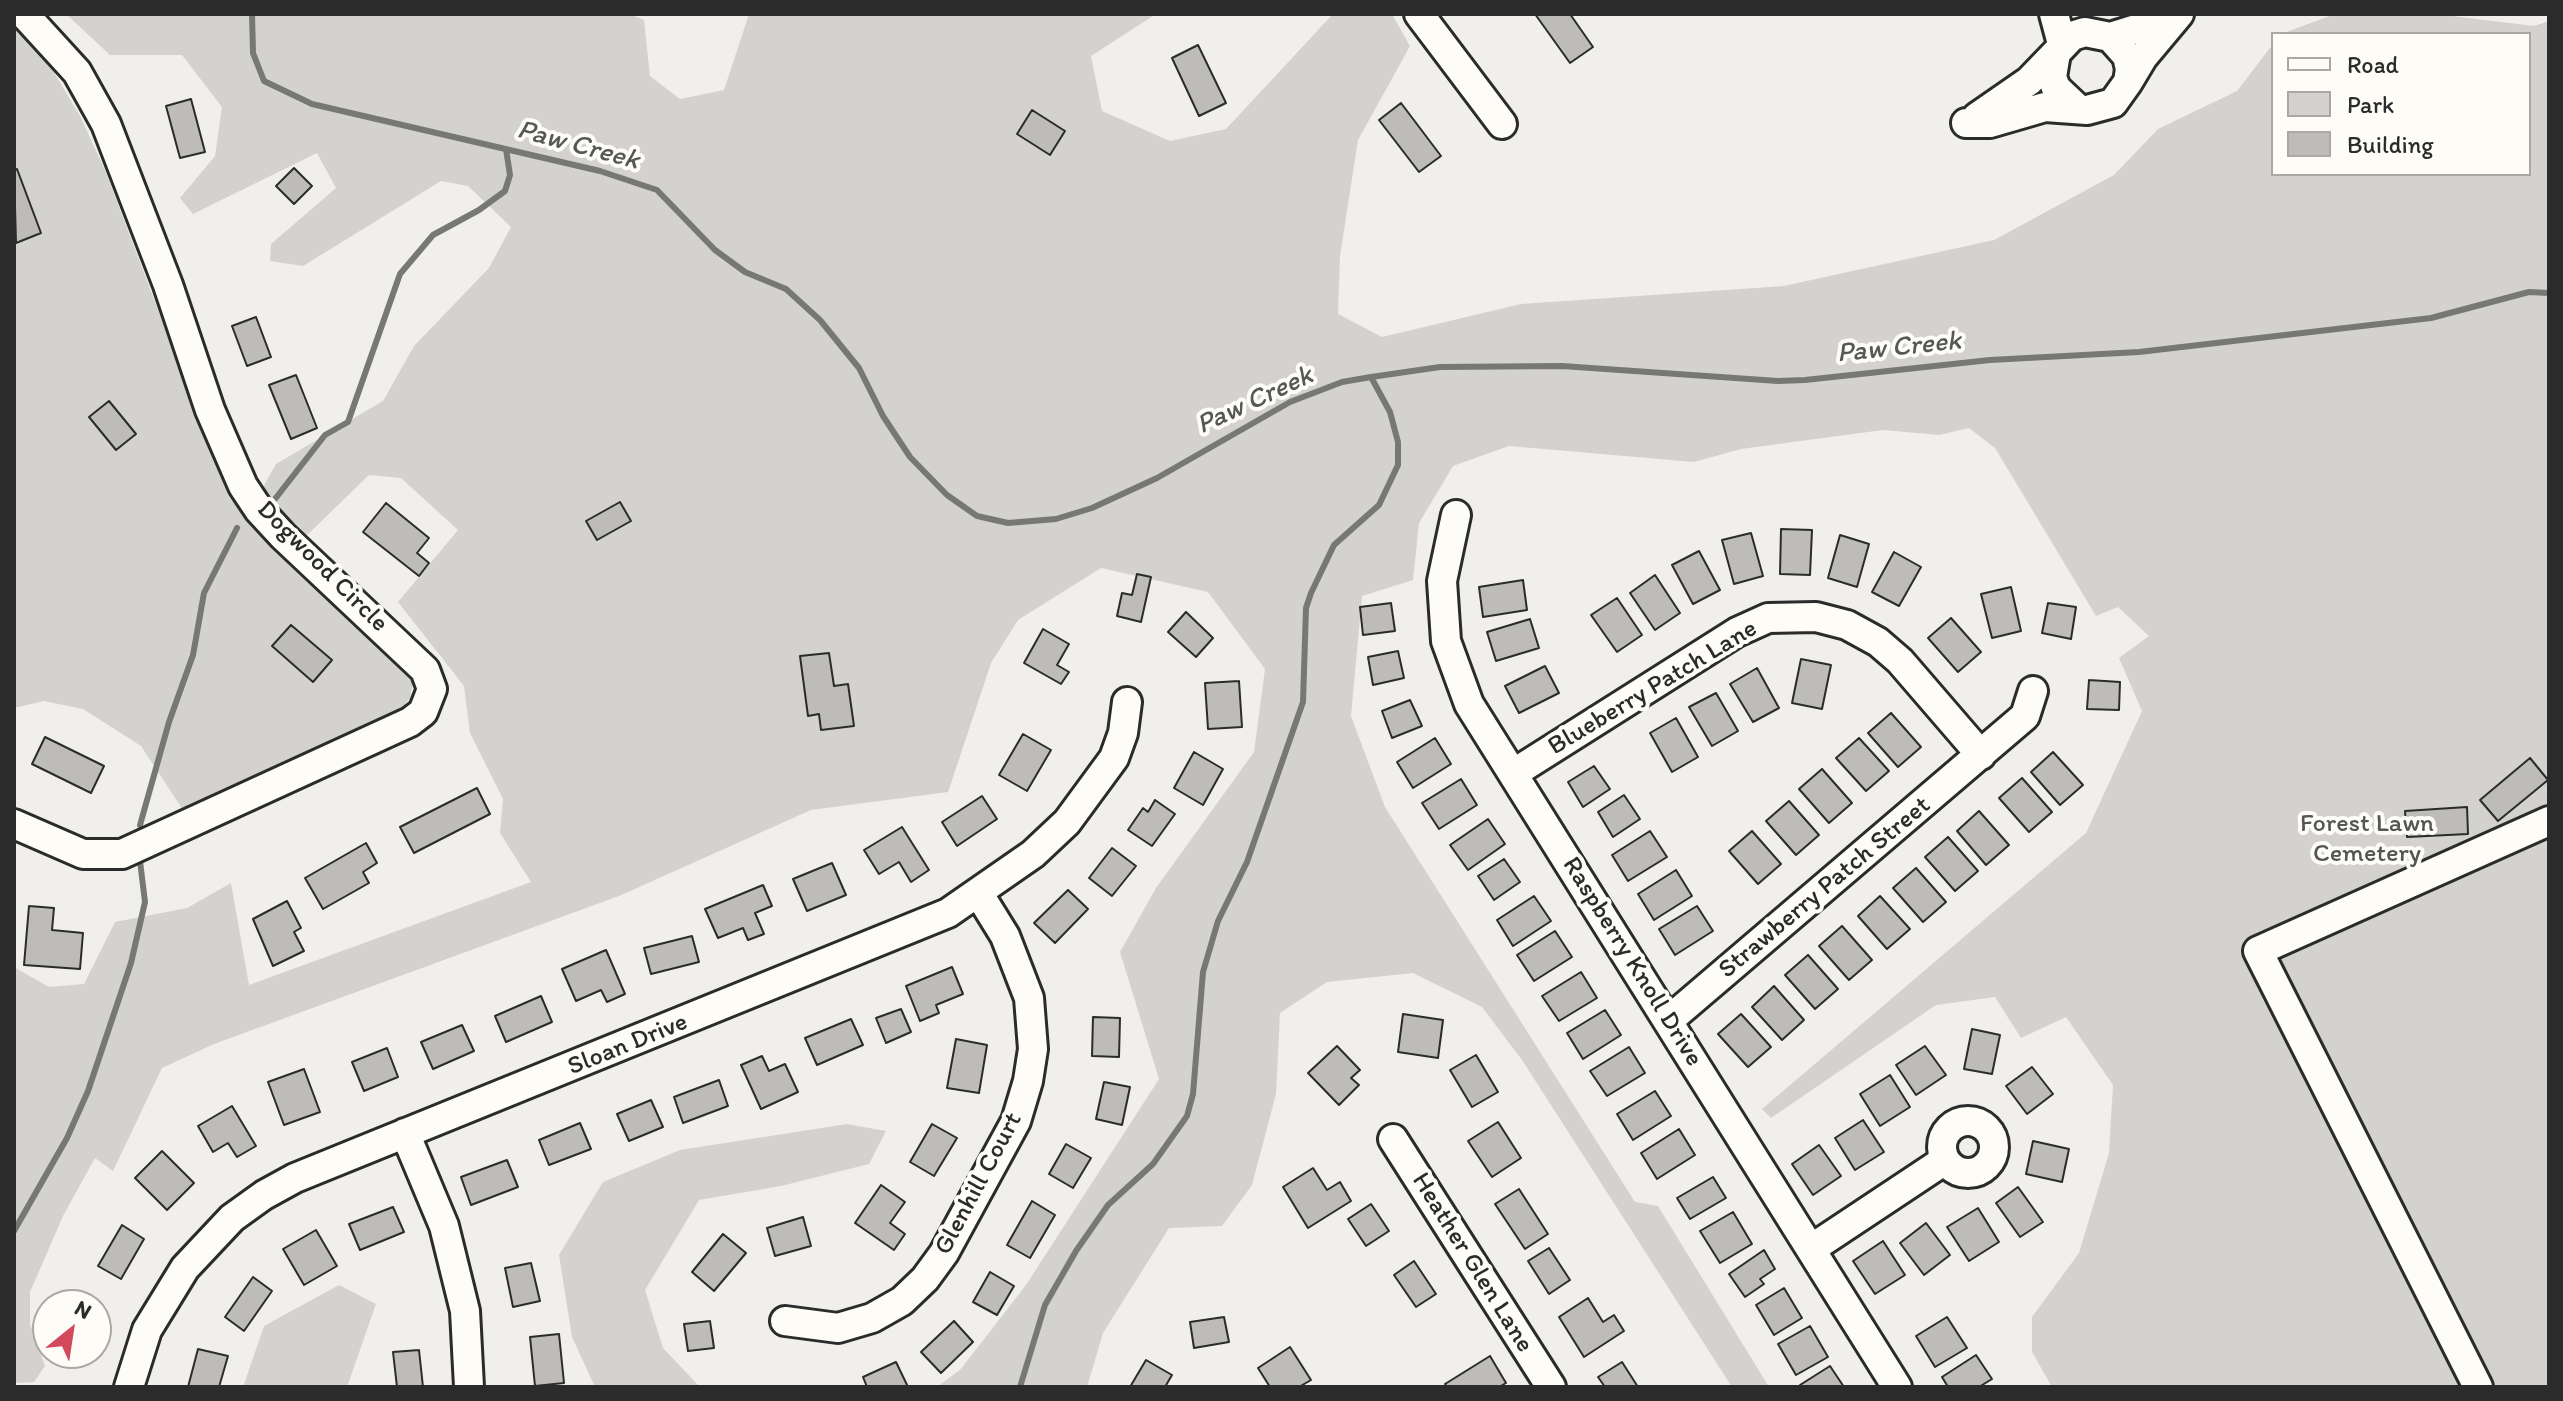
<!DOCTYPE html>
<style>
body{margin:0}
#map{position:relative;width:2563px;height:1401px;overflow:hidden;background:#f0efeb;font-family:Itim,sans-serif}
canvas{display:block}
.frame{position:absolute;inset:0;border:16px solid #2b2b2b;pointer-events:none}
.legend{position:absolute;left:2271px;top:32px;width:260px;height:144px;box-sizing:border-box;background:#fdfcf7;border:2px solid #a9a8a5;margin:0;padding:10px 14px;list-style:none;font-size:24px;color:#2b2b2b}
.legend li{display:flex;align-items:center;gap:16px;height:40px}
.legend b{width:40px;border:2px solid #a9a8a5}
.north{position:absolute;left:32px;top:1289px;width:80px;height:80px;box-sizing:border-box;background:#fdfcf7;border:2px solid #a9a8a5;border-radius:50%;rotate:30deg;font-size:22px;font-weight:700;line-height:32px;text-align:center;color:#2b2b2b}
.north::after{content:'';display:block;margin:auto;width:28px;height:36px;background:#d1495b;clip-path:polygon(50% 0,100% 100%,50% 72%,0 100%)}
</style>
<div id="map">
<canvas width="2563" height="1401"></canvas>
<div class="frame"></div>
<ul class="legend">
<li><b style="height:10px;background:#fdfcf7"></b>Road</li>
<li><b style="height:22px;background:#d3d2cf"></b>Park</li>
<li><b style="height:22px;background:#bdbcb8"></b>Building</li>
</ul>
<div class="north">N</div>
</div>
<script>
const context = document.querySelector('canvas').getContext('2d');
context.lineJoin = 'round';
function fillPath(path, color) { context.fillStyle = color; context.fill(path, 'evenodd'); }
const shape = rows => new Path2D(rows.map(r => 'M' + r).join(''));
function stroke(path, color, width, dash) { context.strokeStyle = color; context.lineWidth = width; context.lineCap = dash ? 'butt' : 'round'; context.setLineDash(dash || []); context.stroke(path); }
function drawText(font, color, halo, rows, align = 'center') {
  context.font = font + ' Itim,sans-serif'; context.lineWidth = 8; context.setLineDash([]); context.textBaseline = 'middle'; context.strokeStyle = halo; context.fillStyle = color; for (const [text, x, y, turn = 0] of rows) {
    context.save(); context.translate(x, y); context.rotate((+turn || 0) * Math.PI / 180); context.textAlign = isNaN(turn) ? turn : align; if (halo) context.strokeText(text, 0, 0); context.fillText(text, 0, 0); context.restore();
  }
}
const green = shape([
 [66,14,629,14,644,20,650,76,680,99,724,90,749,14,1156,14,1091,56,1102,111,1170,141,1226,129,1333,14,1392,14,1410,46,1358,140,1340,256,1338,314,1382,337,1521,304,1784,286,1994,240,2114,175,2158,129,2237,91,2273,44,2273,174,2529,174,2529,34,2281,34,2335,14,2436,14,2534,26,2549,21,2549,1387,2052,1387,2032,1352,2032,1317,2079,1253,2109,1153,2113,1085,2066,1017,2021,1038,1995,997,1936,1005,1771,1118,1762,1109,2086,833,2142,711,2119,658,2149,636,2118,607,2096,616,1995,448,1969,428,1939,435,1883,430,1741,449,1694,462,1509,446,1453,466,1419,523,1413,580,1362,596,1351,716,1385,807,1635,1202,1658,1206,1769,1387,1732,1387,1522,1060,1482,1007,1413,973,1327,982,1280,1013,1276,1094,1252,1185,1222,1226,1169,1228,1103,1333,1087,1387,937,1387,960,1370,1026,1285,1159,1079,1120,952,1156,888,1254,752,1265,669,1208,592,1101,568,1018,620,991,663,948,792,811,810,619,896,214,1044,162,1068,113,1171,95,1158,63,1216,30,1292,30,1324,45,1366,34,1382,14,1383,14,967,49,987,84,984,115,922,187,908,231,883,249,985,531,882,500,833,503,799,470,733,464,686,398,602,458,530,401,478,369,475,304,538,262,489,276,464,383,401,414,346,489,268,511,227,468,186,441,181,303,266,270,261,271,244,336,188,317,153,193,214,180,198,215,156,222,107,182,55,110,55],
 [14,22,43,54,80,116,105,170,229,497,261,536,399,661,413,681,410,698,395,715,185,813,141,746,83,709,44,701,14,708],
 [847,1124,886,1131,869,1164,781,1186,699,1200,645,1290,663,1348,700,1387,595,1387,572,1337,559,1255,603,1182,680,1150],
 [339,1285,376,1304,347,1387,243,1387,264,1326]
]);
const stream = shape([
 [252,14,253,53,264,81,312,104,600,171,657,190,715,250,745,272,786,289,820,320,859,368,883,416,910,457,947,495,977,516,1008,523,1056,519,1092,508,1157,478,1290,402,1342,382,1371,377,1440,367,1562,366,1778,381,1805,380,1990,360,2139,352,2431,318,2529,292,2549,293],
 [275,499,325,435,348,422,400,274,433,235,479,210,505,191,510,175,506,149],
 [140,825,169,722,193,655,204,593,237,528],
 [14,1231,67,1138,88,1091,131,963,145,902,140,861],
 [1020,1387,1045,1305,1076,1251,1108,1205,1153,1164,1187,1116,1193,1094,1203,972,1218,921,1247,862,1303,702,1306,608,1311,593,1334,545,1379,505,1398,465,1398,442,1390,412,1371,377]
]);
const building = shape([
 [1535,14,1570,14,1593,47,1570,63,1535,14],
 [1198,45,1226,103,1199,116,1172,58,1198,45],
 [191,99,205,152,180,158,166,106,191,99],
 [1401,103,1441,156,1419,172,1379,120,1401,103],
 [1032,110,1065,131,1050,155,1017,134,1032,110],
 [294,168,312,186,294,204,276,186,294,168],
 [17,169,41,233,16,243,14,170,17,169],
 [256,317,271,357,247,366,232,326,256,317],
 [296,375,317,428,291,439,269,385,296,375],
 [109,401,136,434,116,450,89,417,109,401],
 [620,502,631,521,597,540,586,521,620,502],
 [386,503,429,538,417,553,429,563,419,576,363,532,386,503],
 [1781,529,1812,530,1810,575,1780,574,1781,529],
 [1751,533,1763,576,1734,584,1722,540,1751,533],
 [1840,535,1869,544,1857,587,1828,578,1840,535],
 [1699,551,1720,590,1693,604,1672,565,1699,551],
 [1894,552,1921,567,1899,606,1872,592,1894,552],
 [1137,574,1151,577,1141,622,1117,616,1122,593,1132,595,1137,574],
 [1655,575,1680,613,1655,630,1630,593,1655,575],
 [1523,580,1527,610,1483,617,1479,587,1523,580],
 [2011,587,2021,631,1992,638,1981,594,2011,587],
 [1617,598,1642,635,1617,652,1591,615,1617,598],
 [1391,603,1395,631,1363,635,1360,607,1391,603],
 [2048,603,2076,607,2071,639,2042,633,2048,603],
 [1186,612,1213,638,1196,657,1168,632,1186,612],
 [1951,618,1981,652,1958,672,1928,638,1951,618],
 [1530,619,1539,648,1496,661,1487,632,1530,619],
 [291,625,332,660,313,682,272,646,291,625],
 [1043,629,1069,644,1057,665,1069,672,1061,684,1024,663,1043,629],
 [1398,651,1404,678,1373,685,1368,657,1398,651],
 [829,653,834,686,848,684,854,726,821,730,819,714,808,716,800,656,829,653],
 [1801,659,1831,665,1822,709,1792,703,1801,659],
 [1545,666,1559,693,1519,713,1505,686,1545,666],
 [1757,668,1779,708,1753,722,1730,684,1757,668],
 [2089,680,2120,682,2119,710,2087,709,2089,680],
 [1239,681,1242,727,1208,729,1205,683,1239,681],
 [1716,693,1738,731,1712,746,1689,707,1716,693],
 [1410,700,1422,726,1392,738,1382,711,1410,700],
 [1891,713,1921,747,1898,767,1868,733,1891,713],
 [1676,718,1698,757,1672,772,1650,733,1676,718],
 [1023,734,1051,750,1027,791,999,775,1023,734],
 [45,737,104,766,91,793,32,764,45,737],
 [1435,738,1451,764,1413,788,1397,762,1435,738],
 [1859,738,1889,771,1866,791,1836,758,1859,738],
 [1194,752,1223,769,1203,805,1174,788,1194,752],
 [2053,752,2083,785,2060,805,2031,772,2053,752],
 [2530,758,2548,780,2498,821,2480,800,2530,758],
 [1594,766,1610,789,1583,807,1568,782,1594,766],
 [1822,769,1852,803,1829,823,1799,789,1822,769],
 [2022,778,2052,812,2029,832,1999,798,2022,778],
 [1461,779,1477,805,1439,829,1422,803,1461,779],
 [477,788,490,814,414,853,400,827,477,788],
 [1624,795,1640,819,1613,837,1598,812,1624,795],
 [982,796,997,819,957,846,942,822,982,796],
 [1155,800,1175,814,1152,846,1128,830,1143,808,1148,812,1155,800],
 [1789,801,1819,835,1796,855,1766,821,1789,801],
 [2467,807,2468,834,2407,837,2405,811,2467,807],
 [1979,811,2009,845,1986,865,1957,831,1979,811],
 [1488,819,1505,844,1468,870,1450,845,1488,819],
 [902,827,929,870,911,882,899,862,879,874,864,850,902,827],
 [1650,831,1667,857,1628,881,1612,855,1650,831],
 [1752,831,1781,864,1758,884,1729,851,1752,831],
 [1948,837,1978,871,1955,891,1925,857,1948,837],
 [366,843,377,863,363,872,369,883,323,909,305,878,366,843],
 [1112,848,1136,866,1112,896,1089,878,1112,848],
 [1504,859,1520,882,1494,900,1478,876,1504,859],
 [832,863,846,895,807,911,793,879,832,863],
 [1916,868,1946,902,1923,922,1893,888,1916,868],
 [1676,870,1692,896,1654,920,1638,894,1676,870],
 [763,885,772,906,755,913,764,934,748,940,743,928,718,938,705,909,763,885],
 [1068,890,1088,909,1055,943,1034,923,1068,890],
 [1534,896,1551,921,1513,946,1497,920,1534,896],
 [1880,896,1910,929,1887,949,1858,916,1880,896],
 [287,901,301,928,294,932,304,951,273,966,253,919,287,901],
 [29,906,54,908,52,930,83,933,80,969,24,965,29,906],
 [1697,906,1713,931,1675,955,1659,929,1697,906],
 [1842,926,1872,960,1849,980,1819,946,1842,926],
 [1555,931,1572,957,1534,981,1517,955,1555,931],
 [692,936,699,962,651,974,644,948,692,936],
 [606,950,625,994,607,1002,601,990,576,1001,562,969,606,950],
 [1808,955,1838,989,1815,1009,1785,975,1808,955],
 [952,967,963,994,936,1005,939,1013,920,1021,906,986,952,967],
 [1581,972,1597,998,1559,1021,1542,996,1581,972],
 [1774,986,1804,1020,1782,1040,1752,1007,1774,986],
 [541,996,552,1022,506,1042,495,1016,541,996],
 [901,1009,911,1032,886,1043,876,1018,901,1009],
 [1605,1010,1621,1035,1583,1059,1567,1033,1605,1010],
 [1403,1014,1443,1020,1438,1058,1398,1052,1403,1014],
 [1741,1014,1771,1047,1748,1067,1718,1034,1741,1014],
 [1093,1017,1120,1018,1119,1057,1092,1056,1093,1017],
 [851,1019,863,1045,817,1065,805,1038,851,1019],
 [462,1025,474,1051,433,1069,421,1042,462,1025],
 [1972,1029,2000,1035,1992,1074,1964,1069,1972,1029],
 [956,1039,987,1045,979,1093,947,1088,956,1039],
 [1337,1046,1360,1070,1351,1078,1359,1085,1339,1105,1308,1073,1337,1046],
 [1925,1046,1946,1075,1916,1095,1896,1065,1925,1046],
 [1629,1047,1645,1073,1607,1096,1590,1071,1629,1047],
 [387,1048,398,1077,364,1091,352,1062,387,1048],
 [1476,1055,1498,1092,1472,1107,1450,1070,1476,1055],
 [762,1056,769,1071,785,1064,798,1092,761,1109,741,1065,762,1056],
 [2032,1067,2053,1094,2027,1114,2006,1086,2032,1067],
 [304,1069,320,1112,284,1125,268,1082,304,1069],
 [1890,1075,1910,1107,1880,1126,1860,1094,1890,1075],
 [719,1080,728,1106,683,1123,674,1097,719,1080],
 [1104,1082,1130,1087,1122,1125,1096,1119,1104,1082],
 [1655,1091,1671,1116,1633,1140,1617,1114,1655,1091],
 [651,1100,663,1127,629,1141,617,1114,651,1100],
 [232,1106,256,1146,237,1157,228,1143,213,1152,198,1126,232,1106],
 [1863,1120,1884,1152,1855,1170,1835,1138,1863,1120],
 [1498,1122,1521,1158,1492,1177,1468,1141,1498,1122],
 [580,1123,591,1149,549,1165,539,1140,580,1123],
 [932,1124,957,1138,934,1176,910,1162,932,1124],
 [1679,1129,1695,1155,1657,1179,1641,1153,1679,1129],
 [2033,1141,2069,1149,2062,1182,2026,1174,2033,1141],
 [1066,1144,1091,1158,1073,1188,1049,1174,1066,1144],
 [1819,1145,1841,1176,1813,1195,1792,1164,1819,1145],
 [162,1151,194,1183,167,1210,135,1178,162,1151],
 [507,1160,518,1187,471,1205,461,1177,507,1160],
 [1313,1168,1327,1190,1340,1182,1351,1201,1308,1228,1283,1187,1313,1168],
 [1713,1177,1726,1198,1690,1219,1677,1198,1713,1177],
 [881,1185,905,1202,890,1223,905,1234,894,1250,855,1223,881,1185],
 [2018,1187,2043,1222,2020,1237,1996,1203,2018,1187],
 [1519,1189,1548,1234,1525,1249,1495,1204,1519,1189],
 [1032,1201,1055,1215,1030,1258,1007,1245,1032,1201],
 [1371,1204,1389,1231,1366,1246,1348,1219,1371,1204],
 [393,1207,404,1232,360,1250,349,1224,393,1207],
 [1978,1208,1999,1242,1969,1261,1947,1227,1978,1208],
 [1733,1212,1752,1244,1720,1263,1700,1231,1733,1212],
 [803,1217,811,1246,775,1256,767,1228,803,1217],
 [1926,1223,1950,1255,1924,1275,1900,1243,1926,1223],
 [122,1225,144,1239,121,1279,98,1266,122,1225],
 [316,1230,337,1266,304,1285,283,1249,316,1230],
 [723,1234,746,1253,714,1291,692,1272,723,1234],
 [1883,1241,1905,1275,1875,1294,1853,1261,1883,1241],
 [1549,1248,1570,1280,1549,1294,1528,1261,1549,1248],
 [1764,1250,1775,1269,1760,1279,1764,1284,1745,1297,1729,1274,1764,1250],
 [1414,1261,1436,1294,1416,1307,1394,1275,1414,1261],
 [531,1263,540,1301,513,1307,505,1268,531,1263],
 [990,1272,1014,1286,997,1315,973,1302,990,1272],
 [253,1277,272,1291,244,1331,225,1317,253,1277],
 [1784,1288,1802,1318,1774,1335,1756,1305,1784,1288],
 [1588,1298,1603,1322,1614,1315,1624,1331,1584,1357,1559,1317,1588,1298],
 [1224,1317,1229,1342,1194,1348,1190,1322,1224,1317],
 [1947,1317,1967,1348,1935,1367,1916,1336,1947,1317],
 [710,1321,714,1348,688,1351,684,1324,710,1321],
 [954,1321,973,1342,941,1373,921,1352,954,1321],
 [1810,1326,1828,1357,1796,1375,1778,1344,1810,1326],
 [559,1334,564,1383,535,1386,530,1337,559,1334],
 [1290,1347,1311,1380,1299,1387,1270,1387,1258,1368,1290,1347],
 [198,1349,228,1356,219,1387,188,1387,198,1349],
 [419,1350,423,1387,397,1387,393,1352,419,1350],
 [1976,1355,1992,1379,1979,1387,1948,1387,1942,1377,1976,1355],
 [1490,1356,1506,1383,1499,1387,1447,1387,1445,1384,1490,1356],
 [1146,1360,1172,1375,1165,1387,1130,1387,1146,1360],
 [896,1362,908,1387,867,1387,863,1377,896,1362],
 [1622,1362,1638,1387,1605,1387,1598,1377,1622,1362],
 [1830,1366,1844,1387,1801,1387,1800,1385,1830,1366]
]);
const minor = shape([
 [1419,14,1502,124],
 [2054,14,2062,44],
 [2110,37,2139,28,2157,14],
 [2128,82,2143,57,2179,14],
 [1977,117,2029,81,2056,53],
 [1966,123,1990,123,2045,107,2087,110,2113,103,2128,82,2130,69,2127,56,2110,37,2085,32,2072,36,2056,53,2052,77,2056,88,2075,106],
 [1456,515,1442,581,1446,641,1469,704,1897,1387],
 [1514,773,1737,632,1768,618,1816,617,1847,625,1878,642,1900,661,1981,755],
 [14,824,83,854,122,854,410,722,423,712,432,689,425,670,283,536,259,510,243,486,210,410,168,285,106,124,77,72,24,14],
 [1669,1020,2025,716,2033,691],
 '1942 1147a26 26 0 1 1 52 0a26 26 0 1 1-52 0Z',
 [405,1133,444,1226,465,1311,469,1387],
 [1393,1139,1551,1387],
 [1811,1249,1945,1160],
 [785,1321,838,1328,872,1318,902,1301,925,1279,944,1253,1016,1121,1028,1081,1033,1049,1029,998,1005,936,979,894],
 [129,1387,147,1330,185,1268,232,1218,264,1195,295,1178,948,913,1033,854,1067,822,1114,758,1123,733,1127,702],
 [2478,1387,2258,951,2549,821]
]);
const streetNames = [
 ["Dogwood Circle",322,567,45],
 ["Blueberry Patch Lane",1653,688,-31],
 ["Strawberry Patch Street",1825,888,-40],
 ["Raspberry Knoll Drive",1632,962,58],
 ["Sloan Drive",628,1045,-22],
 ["Glenhill Court",979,1184,-62],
 ["Heather Glen Lane",1472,1263,58]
];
const parkNames = [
 ["Forest Lawn",2367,824],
 ["Cemetery",2367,854]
];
const waterNames = [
 ["Paw Creek",578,146,15],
 ["Paw Creek",1899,348,-6],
 ["Paw Creek",1255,401,-25]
];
fillPath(green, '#d3d2cf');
stroke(stream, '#777775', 6);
fillPath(building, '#bdbcb8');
stroke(building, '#2b2b2b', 2);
stroke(minor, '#2b2b2b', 34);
stroke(minor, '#fdfcf7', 28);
drawText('26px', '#2b2b2b', '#fdfcf7', streetNames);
drawText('26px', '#555554', '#fdfcf7', parkNames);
drawText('italic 28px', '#575756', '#fdfcf7', waterNames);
</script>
